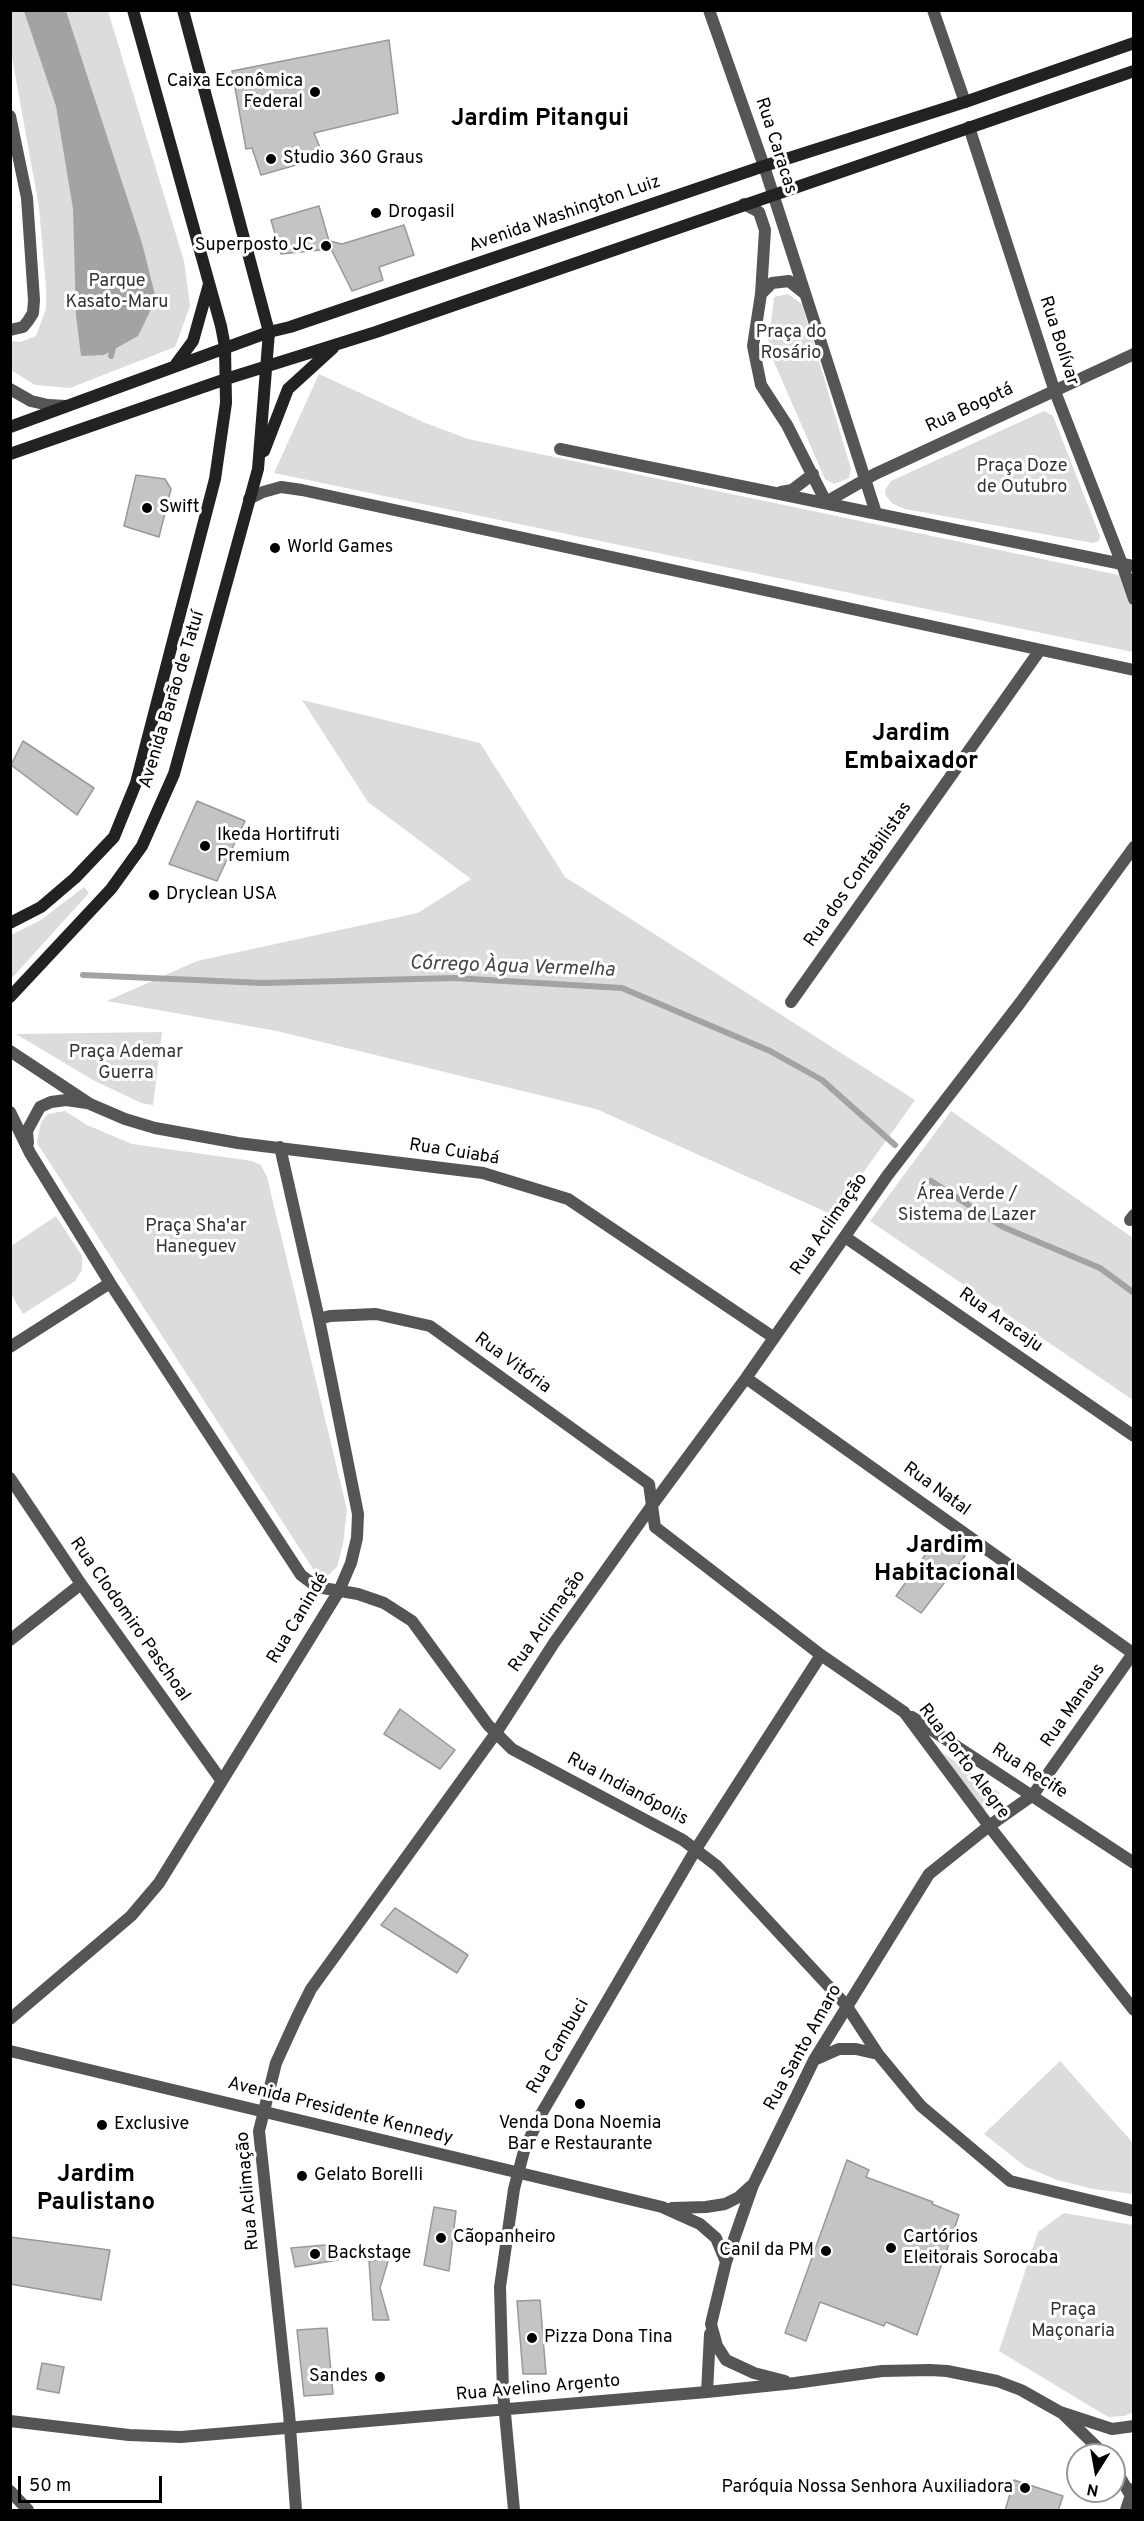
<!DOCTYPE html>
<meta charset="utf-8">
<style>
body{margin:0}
#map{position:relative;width:1144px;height:2521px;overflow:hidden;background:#fff;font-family:Overpass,sans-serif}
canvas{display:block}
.frame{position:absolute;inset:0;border:12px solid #000;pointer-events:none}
.north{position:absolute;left:1066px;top:2443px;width:60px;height:60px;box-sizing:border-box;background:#fff;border:2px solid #999;border-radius:50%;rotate:191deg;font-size:16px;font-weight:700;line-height:24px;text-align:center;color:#000}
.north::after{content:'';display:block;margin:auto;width:21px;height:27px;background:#000;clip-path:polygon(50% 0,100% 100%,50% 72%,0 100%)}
.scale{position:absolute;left:18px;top:2476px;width:144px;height:27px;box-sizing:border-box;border:3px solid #000;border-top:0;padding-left:8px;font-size:18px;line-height:21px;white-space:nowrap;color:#000;-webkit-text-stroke:4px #fff;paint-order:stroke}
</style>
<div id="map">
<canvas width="1144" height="2521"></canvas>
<div class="frame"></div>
<div class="north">N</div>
<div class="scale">50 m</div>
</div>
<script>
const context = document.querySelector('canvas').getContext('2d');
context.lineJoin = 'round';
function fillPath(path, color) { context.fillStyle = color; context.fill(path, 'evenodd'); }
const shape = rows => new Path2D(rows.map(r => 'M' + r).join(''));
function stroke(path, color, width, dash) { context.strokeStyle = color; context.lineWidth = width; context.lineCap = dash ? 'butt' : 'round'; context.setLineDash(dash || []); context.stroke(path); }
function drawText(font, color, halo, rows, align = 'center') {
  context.font = font + ' Overpass,sans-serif'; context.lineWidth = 6; context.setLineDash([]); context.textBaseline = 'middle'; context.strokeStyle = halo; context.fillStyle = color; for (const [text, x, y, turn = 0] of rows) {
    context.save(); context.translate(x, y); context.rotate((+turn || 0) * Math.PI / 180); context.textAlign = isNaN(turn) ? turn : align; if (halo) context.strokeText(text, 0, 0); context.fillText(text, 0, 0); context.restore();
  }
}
const green = shape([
 [10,11,108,11,184,261,190,306,175,347,70,388,35,385,11,370,11,341,20,342,36,336,46,309,46,288,39,207,11,52],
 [788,294,802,304,851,469,849,478,834,484,825,479,768,348,774,297],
 [319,374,423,422,468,439,1133,578,1133,652,274,473],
 [1044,411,1053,416,1100,536,1099,541,1093,543,905,509,893,504,886,496,885,490,891,481],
 [302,700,480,743,565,877,915,1100,833,1215,596,1109,277,1031,107,1001,197,961,418,913,471,879,368,802],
 [84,887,89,893,11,979,11,935,41,920],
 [162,1032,153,1105,141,1103,93,1080,16,1034],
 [65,1111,87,1125,132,1144,252,1161,261,1165,267,1177,347,1510,343,1544,337,1567,326,1577,317,1575,37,1143,41,1122,48,1114],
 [951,1111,1133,1238,1133,1400,870,1221],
 [56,1216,82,1256,82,1270,75,1281,23,1314,11,1294,11,1246],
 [943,1753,1000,1793,982,1812],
 [1060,2061,1133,2143,1133,2194,1093,2189,1057,2180,1026,2167,984,2134],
 [1064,2213,1133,2225,1133,2412,1124,2416,1108,2417,999,2351,1038,2232]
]);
const water = shape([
 [24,11,66,11,142,243,156,299,138,336,104,355,81,356,76,315,73,209,56,106]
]);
const stream = shape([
 [111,356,114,343],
 [83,975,263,983,454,978,622,988,770,1051,822,1080,895,1145],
 [931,1181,1003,1227,1100,1268,1134,1293]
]);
const building = shape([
 [389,40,398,113,314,133,324,157,261,175,252,148,246,149,232,71,389,40],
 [319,206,329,241,342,244,404,225,414,255,379,267,383,280,352,291,331,249,281,254,271,220,319,206],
 [136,475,165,479,171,489,159,537,124,526,136,475],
 [23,741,94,788,77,815,11,765,23,741],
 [197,801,245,821,217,881,169,864,197,801],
 [938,1537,965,1556,921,1613,896,1596,938,1537],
 [400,1709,455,1750,440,1769,384,1734,400,1709],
 [395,1908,468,1955,457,1973,381,1925,395,1908],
 [847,2160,869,2170,866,2177,933,2202,932,2204,959,2215,917,2335,886,2322,884,2326,820,2302,806,2341,785,2333,847,2160],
 [434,2207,456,2211,449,2271,424,2265,434,2207],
 [10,2237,110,2250,101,2300,10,2284,10,2237],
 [337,2244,338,2260,295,2267,291,2248,337,2244],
 [389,2258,380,2288,389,2320,373,2320,369,2261,389,2258],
 [540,2300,546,2374,523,2374,517,2301,540,2300],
 [327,2328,333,2394,304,2396,297,2330,327,2328],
 [42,2363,64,2367,59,2393,37,2389,42,2363],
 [1014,2480,1063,2496,1058,2511,1005,2511,1014,2480]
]);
const minor = shape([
 [709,10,764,166,876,513],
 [933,10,965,102],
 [10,116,27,198,34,300,33,313,28,321,23,327,10,330],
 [969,127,1054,389,1122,564],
 [744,204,759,212,765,230,761,294,753,346,761,385,787,425,826,502],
 [761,294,772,283,789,281,804,293],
 [560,449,1122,564],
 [781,492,792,490,813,474],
 [826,502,875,474,1134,354],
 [791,1002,1040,650],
 [10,1051,90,1104,125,1119,155,1128,238,1143,483,1173,568,1199,773,1337],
 [10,1112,30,1153,110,1283,301,1575,317,1587,358,1594,384,1603,412,1621,488,1725,512,1749,683,1840,717,1866,846,2005,878,2054,921,2106,1010,2181,1134,2211],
 [28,1143,27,1131,40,1107,51,1102,66,1100,87,1103],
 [1130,1220,1134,1215],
 [845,1237,1134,1436],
 [319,1319,330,1316,376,1314,430,1326,649,1484,655,1527,821,1655,904,1712,989,1826,1134,2010],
 [10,1347,110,1283],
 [746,1378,1134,1654],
 [10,1478,81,1584,221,1780],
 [10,1640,81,1584],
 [912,1717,1134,1863],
 [10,2019,131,1916,159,1883,339,1591,351,1563,357,1538,358,1514,319,1319,280,1147],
 [10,2051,662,2207,700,2224,716,2238,726,2262],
 [814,2060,839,2049,856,2049,878,2054],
 [672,2208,706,2207,725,2204,739,2197,751,2186],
 [785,2381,754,2373,726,2360,717,2346,711,2324,726,2262,753,2185,814,2060,929,1874,989,1826,1033,1795,1134,1652],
 [707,2392,710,2334],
 [1063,2414,1105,2455],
 [10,2421,129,2435,181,2437,707,2392,795,2383,882,2371,930,2370,947,2371,997,2381,1021,2390,1060,2412,1112,2429,1134,2426],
 [1114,2467,1131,2496],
 [10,2491,28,2510],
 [296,2510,289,2413,259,2131,276,2063,297,2017,311,1989,496,1733,554,1643,653,1504,746,1378,887,1176,1020,1003,1134,847],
 [514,2510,503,2392,500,2287,514,2189,524,2151,540,2116,696,1849,821,1655],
 [1126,2510,1133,2489]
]);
const tertiary = shape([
 [10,389,31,401,48,405,66,406],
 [249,499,263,492,281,487,302,490,1134,670],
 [1134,566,1122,564,1134,599]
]);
const secondary = shape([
 [176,364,193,341,209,284],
 [10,427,269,332,290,327,764,166,965,102,1134,43],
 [264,451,288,389,333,348],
 [10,454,226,379,376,332,1134,71],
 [10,923,41,907,75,878,114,837,136,783,215,479,226,403,225,347,221,326,133,10],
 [10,997,111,889,142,846,174,774,258,469,269,332,183,10]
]);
const markers = [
 [315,92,6,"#000"],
 [271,159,6,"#000"],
 [376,213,6,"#000"],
 [326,246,6,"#000"],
 [147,508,6,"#000"],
 [275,548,6,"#000"],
 [205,846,6,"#000"],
 [154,895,6,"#000"],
 [580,2104,6,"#000"],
 [102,2125,6,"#000"],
 [302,2176,6,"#000"],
 [441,2238,6,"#000"],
 [891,2248,6,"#000"],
 [826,2251,6,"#000"],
 [315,2254,6,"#000"],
 [532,2338,6,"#000"],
 [380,2377,6,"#000"],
 [1025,2488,6,"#000"]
];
const poiNames = [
 ["Caixa Econômica",303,82,"right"],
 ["Federal",303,103,"right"],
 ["Studio 360 Graus",283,159],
 ["Drogasil",388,213],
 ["Superposto JC",314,246,"right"],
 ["Swift",159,508],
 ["World Games",287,548],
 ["Ikeda Hortifruti",217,836],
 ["Premium",217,857],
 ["Dryclean USA",166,895],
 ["Venda Dona Noemia",580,2124,"center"],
 ["Bar e Restaurante",580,2145,"center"],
 ["Exclusive",114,2125],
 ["Gelato Borelli",314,2176],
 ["Cãopanheiro",453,2238],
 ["Cartórios",903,2238],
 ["Eleitorais Sorocaba",903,2259],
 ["Canil da PM",814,2251,"right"],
 ["Backstage",327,2254],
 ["Pizza Dona Tina",544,2338],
 ["Sandes",368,2377,"right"],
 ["Paróquia Nossa Senhora Auxiliadora",1013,2488,"right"]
];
const streetNames = [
 ["Rua Caracas",775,146,72],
 ["Avenida Washington Luiz",565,215,-19],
 ["Rua Bolívar",1058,341,72],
 ["Rua Bogotá",970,409,-25],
 ["Avenida Barão de Tatuí",173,700,-73],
 ["Rua dos Contabilistas",859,875,-55],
 ["Rua Cuiabá",454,1153,9],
 ["Rua Aclimação",830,1225,-55],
 ["Rua Aracaju",1000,1321,35],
 ["Rua Vitória",512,1364,36],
 ["Rua Natal",936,1490,36],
 ["Rua Canindé",299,1619,-59],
 ["Rua Clodomiro Paschoal",129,1620,55],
 ["Rua Aclimação",548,1622,-55],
 ["Rua Manaus",1074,1706,-55],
 ["Rua Porto Alegre",963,1762,53],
 ["Rua Recife",1029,1772,33],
 ["Rua Indianópolis",627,1790,28],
 ["Rua Cambuci",559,2047,-60],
 ["Rua Santo Amaro",804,2048,-61],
 ["Avenida Presidente Kennedy",340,2112,14],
 ["Rua Aclimação",249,2191,-95],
 ["Rua Avelino Argento",538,2389,-5]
];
const parkNames = [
 ["Parque",117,282],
 ["Kasato-Maru",117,303],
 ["Praça do",791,333],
 ["Rosário",791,354],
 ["Praça Doze",1022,467],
 ["de Outubro",1022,488],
 ["Praça Ademar",126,1053],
 ["Guerra",126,1074],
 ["Área Verde /",967,1195],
 ["Sistema de Lazer",967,1216],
 ["Praça Sha'ar",196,1227],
 ["Haneguev",196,1248],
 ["Praça",1073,2311],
 ["Maçonaria",1073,2332]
];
const waterNames = [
 ["Córrego Àgua Vermelha",512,968,2]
];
const districtNames = [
 ["Jardim Pitangui",540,120],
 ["Jardim",911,735],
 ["Embaixador",911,763],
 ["Jardim",945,1547],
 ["Habitacional",945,1575],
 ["Jardim",96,2176],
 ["Paulistano",96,2204]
];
fillPath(green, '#dcdcdc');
fillPath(water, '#a3a3a3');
stroke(stream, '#a3a3a3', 6);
fillPath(building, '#c4c4c4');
stroke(building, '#999', 1.5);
stroke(minor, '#555', 12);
stroke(tertiary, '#555', 12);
stroke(secondary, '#222', 12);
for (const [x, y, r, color] of markers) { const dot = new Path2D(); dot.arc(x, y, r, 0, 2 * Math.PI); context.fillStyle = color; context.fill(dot); stroke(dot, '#fff', 2); }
drawText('18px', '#000', '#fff', poiNames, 'left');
drawText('18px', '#000', '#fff', streetNames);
drawText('18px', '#333', '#fff', parkNames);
drawText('italic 20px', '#444', '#fff', waterNames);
drawText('bold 24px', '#000', '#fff', districtNames);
</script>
